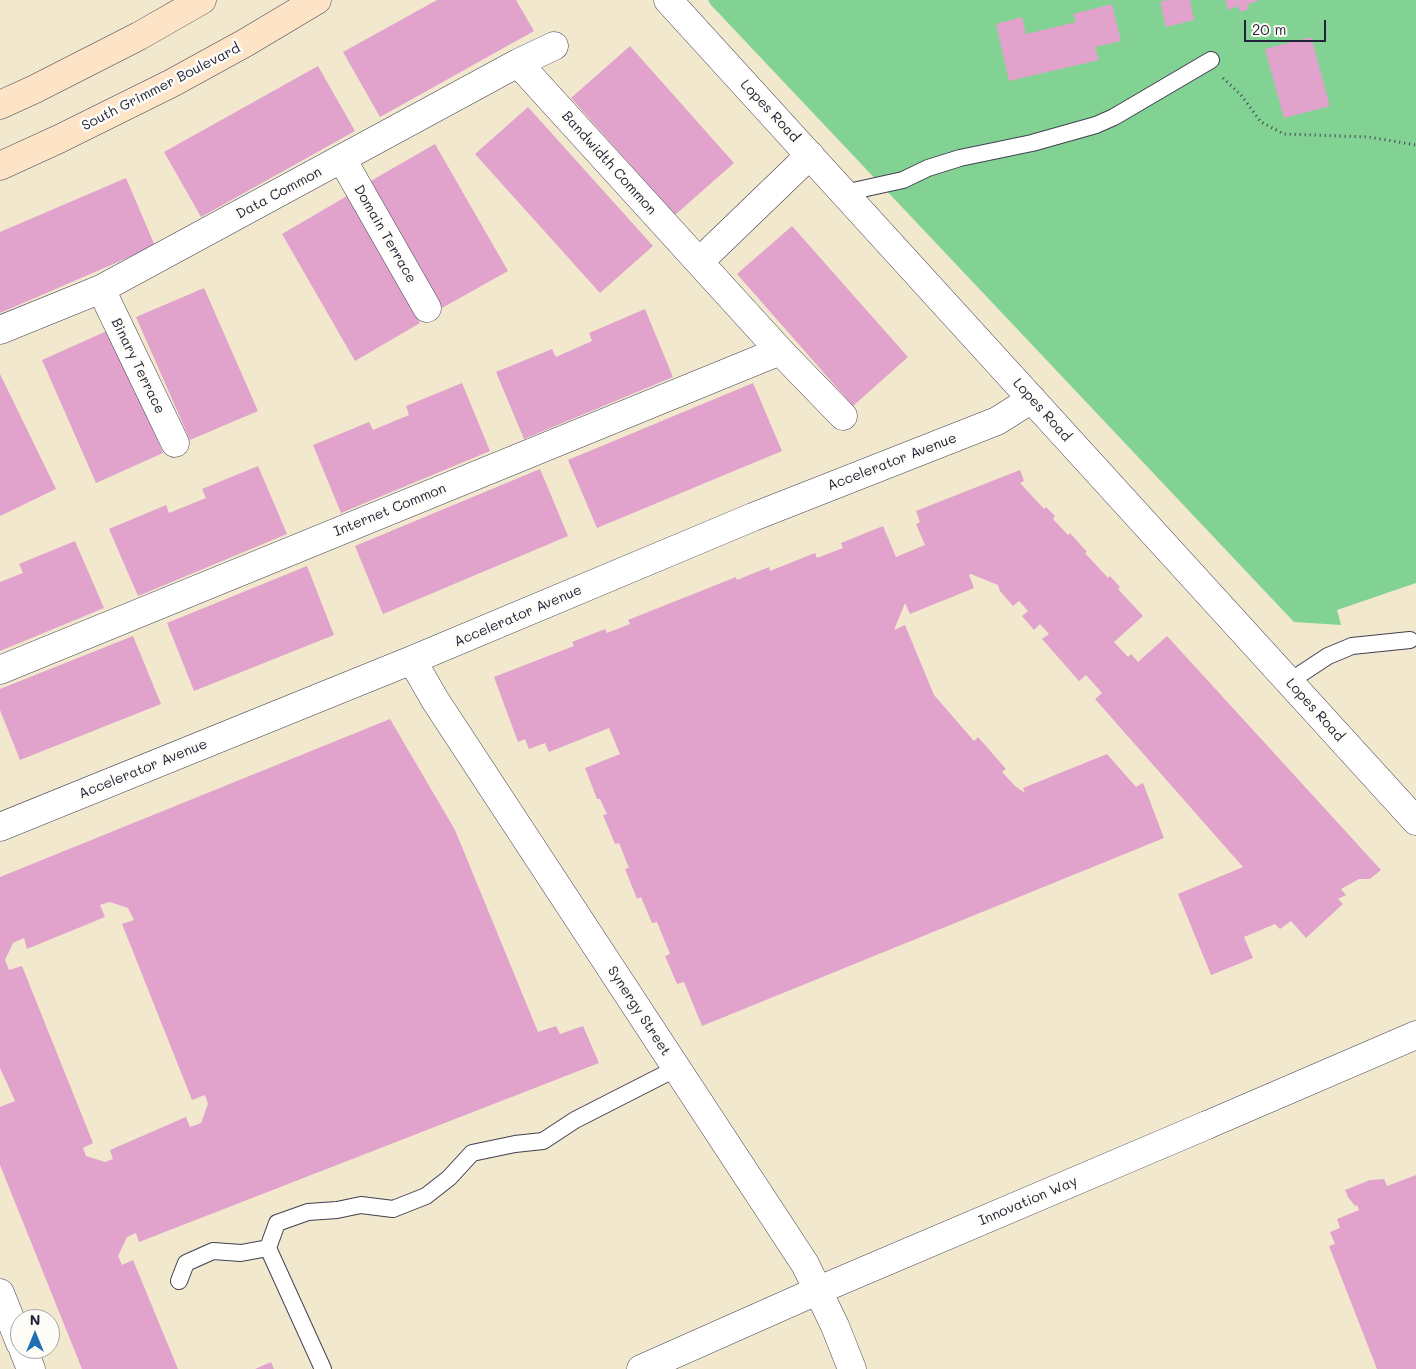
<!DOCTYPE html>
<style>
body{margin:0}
#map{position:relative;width:1416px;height:1369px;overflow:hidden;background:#f1e8ce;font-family:Mali,sans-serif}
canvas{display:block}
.north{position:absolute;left:10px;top:1309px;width:50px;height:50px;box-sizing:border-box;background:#fdfcf7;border:1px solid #a5a5ac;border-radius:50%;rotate:0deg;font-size:14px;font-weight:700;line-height:20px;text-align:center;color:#22223b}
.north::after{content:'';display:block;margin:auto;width:18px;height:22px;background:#1f6fb2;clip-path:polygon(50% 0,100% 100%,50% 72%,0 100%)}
.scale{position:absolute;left:1244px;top:20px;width:82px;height:22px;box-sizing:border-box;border:2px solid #22223b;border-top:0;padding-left:6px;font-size:15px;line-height:18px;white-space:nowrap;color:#22223b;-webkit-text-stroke:4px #fdfcf7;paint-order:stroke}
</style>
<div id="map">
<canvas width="1416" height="1369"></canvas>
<div class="north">N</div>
<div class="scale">20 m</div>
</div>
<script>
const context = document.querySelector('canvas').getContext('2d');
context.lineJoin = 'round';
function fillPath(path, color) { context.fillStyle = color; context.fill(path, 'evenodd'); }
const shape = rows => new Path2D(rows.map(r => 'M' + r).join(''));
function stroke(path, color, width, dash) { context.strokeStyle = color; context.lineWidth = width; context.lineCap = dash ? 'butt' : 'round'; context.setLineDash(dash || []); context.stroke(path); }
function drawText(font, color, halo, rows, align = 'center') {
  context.font = font + ' Mali,sans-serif'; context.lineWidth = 5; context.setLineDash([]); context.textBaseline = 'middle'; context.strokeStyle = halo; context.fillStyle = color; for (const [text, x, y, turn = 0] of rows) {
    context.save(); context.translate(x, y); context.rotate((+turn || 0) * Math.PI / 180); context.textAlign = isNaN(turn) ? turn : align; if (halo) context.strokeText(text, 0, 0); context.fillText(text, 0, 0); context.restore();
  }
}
const green = shape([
 [708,0,1416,0,1416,583,1337,610,1341,625,1294,622,711,5]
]);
const building = shape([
 [437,0,516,0,534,31,380,117,343,52],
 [1167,0,1190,0,1194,20,1166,27,1160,2],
 [1225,0,1259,0,1247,5,1249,9,1240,12,1238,6,1228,10],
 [1112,4,1121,41,1095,47,1099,60,1009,81,996,24,1022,17,1026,34,1076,22,1073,14],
 [1311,37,1330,106,1284,118,1265,49],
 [630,46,734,163,675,215,571,98],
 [318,66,355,131,201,217,164,152],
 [528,107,653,246,600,293,475,154],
 [435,144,508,271,442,308,369,182],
 [126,178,155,246,0,313,0,232],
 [347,196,420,323,355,361,282,234],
 [792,226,908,357,853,406,737,274],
 [204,288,258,411,190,440,136,317],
 [645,309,673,377,524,439,496,372,552,349,556,357,592,341,589,333],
 [109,330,163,453,96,483,42,360],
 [0,374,56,489,0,516],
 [462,383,490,451,341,513,313,445,369,422,373,430,409,415,406,406],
 [753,383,782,451,597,528,568,460],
 [258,466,287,534,138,596,109,529,166,505,169,513,206,498,202,489],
 [540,469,568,536,383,614,355,546],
 [1020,470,1024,481,1020,483,1044,509,1046,507,1055,516,1053,519,1068,535,1070,533,1087,552,1085,553,1108,578,1110,576,1120,587,1118,589,1143,616,1114,642,1128,657,1131,654,1138,662,1167,636,1381,870,1370,879,1359,879,1341,889,1346,895,1338,899,1343,904,1306,938,1291,921,1280,929,1275,924,1244,937,1253,958,1211,975,1178,894,1243,867,1095,699,1102,693,1086,675,1079,681,1042,639,1049,634,1040,624,1034,630,1022,616,1028,611,1019,601,1013,606,1000,591,998,585,971,574,969,575,974,588,910,614,905,603,894,630,905,625,934,695,974,741,978,737,1006,769,1002,772,1015,786,1025,793,1023,788,1107,754,1136,787,1143,783,1164,838,702,1026,684,982,677,984,665,956,670,954,657,922,652,923,641,897,637,899,625,869,629,868,619,843,615,844,603,815,607,814,600,799,597,799,585,768,620,754,609,728,549,752,545,743,529,749,525,739,518,742,494,677,574,646,572,642,605,629,607,633,630,624,628,620,736,577,737,580,769,567,770,571,815,553,817,558,843,548,841,543,883,526,896,557,925,545,916,524,920,522,916,511],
 [75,541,104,608,0,651,0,582,23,573,19,564],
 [307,566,334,635,194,691,167,623],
 [133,636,161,704,20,760,0,710,0,689],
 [390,719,455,830,538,1032,556,1026,560,1034,583,1026,599,1063,139,1242,136,1233,127,1237,118,1256,122,1265,133,1260,178,1369,82,1369,0,1165,0,1107,15,1101,0,1068,0,877],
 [110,902,128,908,134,920,122,924,192,1100,205,1095,208,1104,201,1123,190,1127,186,1117,110,1150,113,1159,105,1162,86,1156,83,1148,93,1143,22,966,9,970,5,960,13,943,24,938,27,949,105,917,100,905],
 [1416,1175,1416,1369,1377,1369,1329,1246,1335,1244,1330,1232,1340,1228,1337,1219,1359,1210,1357,1205,1355,1206,1348,1197,1345,1190,1370,1180,1384,1179,1387,1186],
 [271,1362,274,1369,255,1369]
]);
const path = shape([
 [1223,78,1241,95,1261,122,1284,134,1369,137,1416,145]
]);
const service = shape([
 [844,193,903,180,928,168,960,158,1032,143,1096,125,1114,117,1211,60],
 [1290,681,1328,656,1352,646,1410,640],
 [179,1281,186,1263,213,1251,241,1253,268,1248],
 [323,1369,268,1248,277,1223,308,1212,337,1210,361,1205,393,1209,426,1196,449,1178,472,1153,515,1144,543,1141,575,1120,677,1068]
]);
const minor = shape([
 [668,0,1416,821],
 [518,63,780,351,843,416],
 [342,159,427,308],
 [699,262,810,155],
 [101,289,175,443],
 [0,330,101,289,518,63,554,46],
 [412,660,435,700,805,1264,835,1326,852,1369],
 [0,670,780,351],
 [0,827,412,660,753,517,997,421,1032,399],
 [1207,1125,1416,1035],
 [0,1293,20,1343],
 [23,1349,31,1369]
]);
const tertiary = shape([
 [641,1369,819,1290,1207,1125]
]);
const secondary = shape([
 [0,105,35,89,139,36,202,0],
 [0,166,59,139,172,83,245,43,317,0]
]);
const streetNames = [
 ["South Grimmer Boulevard",161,87,-27],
 ["Lopes Road",770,111,47],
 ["Bandwidth Common",609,163,48],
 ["Data Common",279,193,-28],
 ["Domain Terrace",385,234,60],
 ["Binary Terrace",138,366,64],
 ["Lopes Road",1042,410,48],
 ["Accelerator Avenue",892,462,-21],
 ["Internet Common",390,510,-22],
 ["Accelerator Avenue",518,616,-23],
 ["Lopes Road",1315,710,48],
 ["Accelerator Avenue",143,769,-22],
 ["Synergy Street",639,1011,57],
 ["Innovation Way",1028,1201,-23]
];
fillPath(green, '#82d293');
fillPath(building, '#e1a3cc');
stroke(service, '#414051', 18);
stroke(minor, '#414051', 29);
stroke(tertiary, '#414051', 29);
stroke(secondary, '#414051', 29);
stroke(path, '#414051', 3, [1, 4]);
stroke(service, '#fff', 16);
stroke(minor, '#fff', 28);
stroke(tertiary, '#fff', 28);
stroke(secondary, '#fee4c6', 28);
drawText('14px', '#22223b', '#fdfcf7', streetNames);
</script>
